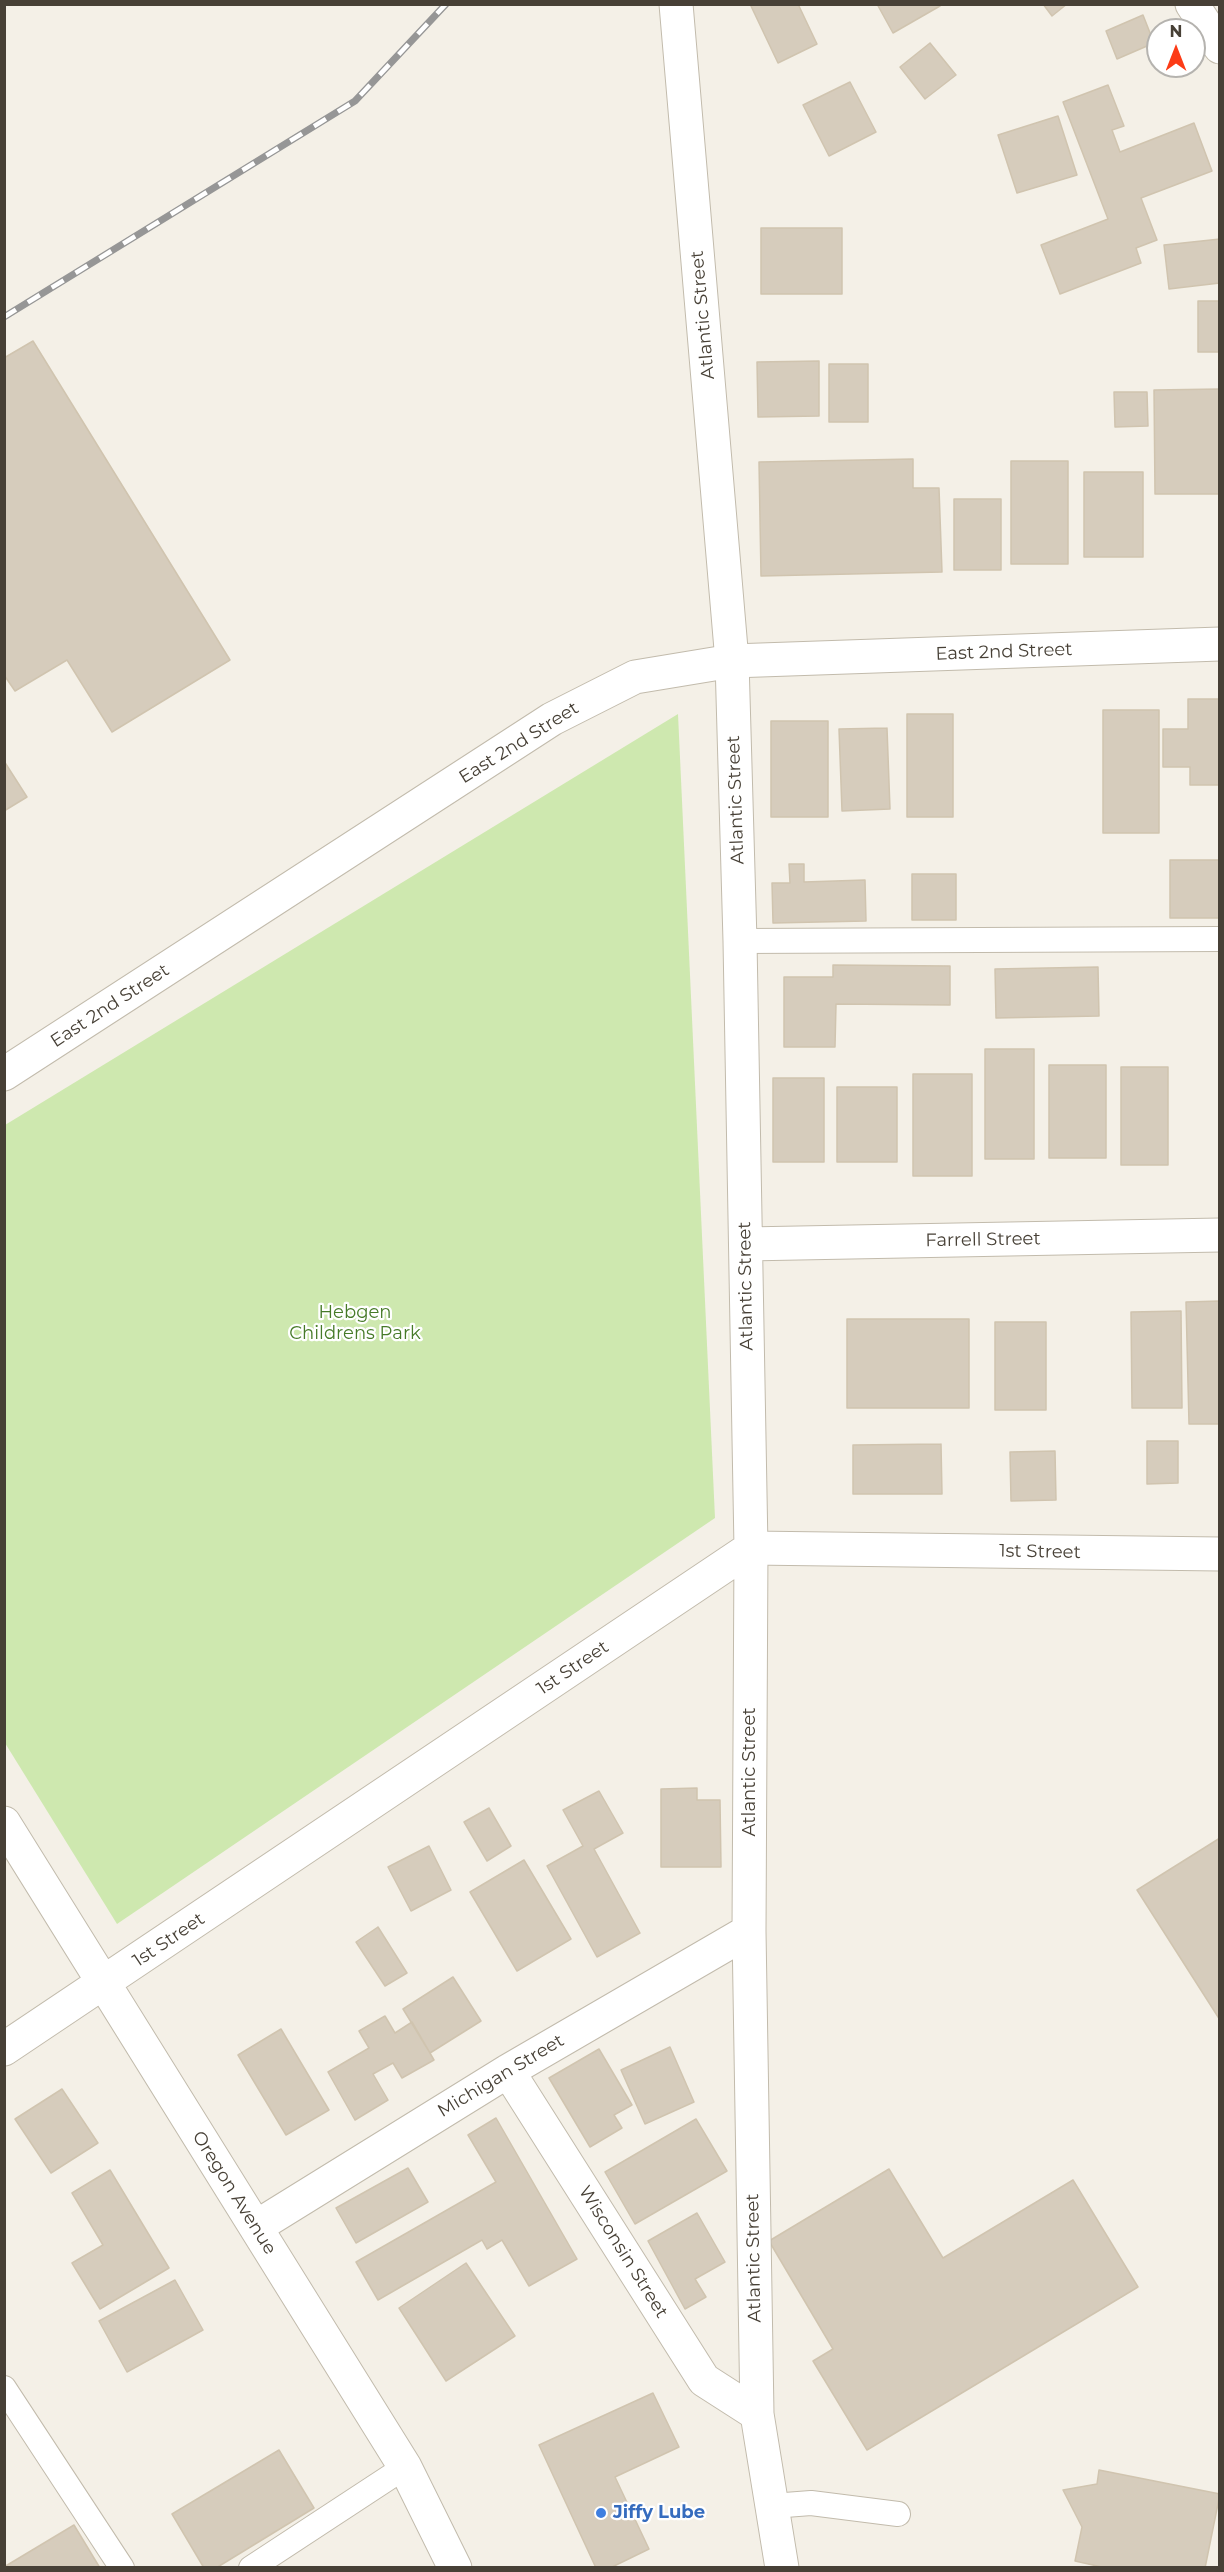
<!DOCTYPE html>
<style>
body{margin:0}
#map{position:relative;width:1224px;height:2572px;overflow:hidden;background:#f4f0e7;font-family:Montserrat,sans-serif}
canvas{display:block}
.frame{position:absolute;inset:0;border:6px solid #474036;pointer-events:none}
.north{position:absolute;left:1146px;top:18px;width:60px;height:60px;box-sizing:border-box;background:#fff;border:2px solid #b5b3af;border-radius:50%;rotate:0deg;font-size:16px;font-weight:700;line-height:24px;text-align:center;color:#474036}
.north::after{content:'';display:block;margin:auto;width:21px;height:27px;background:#fc3b16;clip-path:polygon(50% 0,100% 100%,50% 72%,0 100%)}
</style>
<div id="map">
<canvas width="1224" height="2572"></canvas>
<div class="frame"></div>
<div class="north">N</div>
</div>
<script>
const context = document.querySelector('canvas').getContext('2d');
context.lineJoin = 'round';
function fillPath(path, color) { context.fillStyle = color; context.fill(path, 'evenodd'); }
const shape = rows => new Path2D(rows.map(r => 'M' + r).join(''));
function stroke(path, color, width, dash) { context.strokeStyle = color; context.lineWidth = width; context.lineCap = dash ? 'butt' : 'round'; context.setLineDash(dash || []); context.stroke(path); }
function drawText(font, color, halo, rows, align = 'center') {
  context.font = font + ' Montserrat,sans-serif'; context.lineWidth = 4.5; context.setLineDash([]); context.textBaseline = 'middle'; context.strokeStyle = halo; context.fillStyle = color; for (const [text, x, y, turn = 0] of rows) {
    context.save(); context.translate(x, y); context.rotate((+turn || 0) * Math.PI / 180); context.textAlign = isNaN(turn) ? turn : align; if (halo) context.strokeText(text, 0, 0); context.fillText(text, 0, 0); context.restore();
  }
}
const green = shape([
 [678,714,715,1518,117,1924,5,1743,5,1125]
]);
const building = shape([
 [750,4,798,4,817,44,778,63,750,4],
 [877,4,940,4,940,6,893,33,877,4],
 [1043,4,1067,4,1052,16,1043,4],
 [1143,15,1154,43,1117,59,1106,31,1143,15],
 [930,43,956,75,925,99,900,67,930,43],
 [850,82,876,132,829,156,803,105,850,82],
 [1108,85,1124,126,1112,130,1120,152,1194,123,1212,171,1141,198,1157,240,1136,248,1141,263,1060,294,1041,245,1108,219,1063,102,1108,85],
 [1058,116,1077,175,1017,193,998,135,1058,116],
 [761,228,842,228,842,294,761,294,761,228],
 [1220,239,1220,283,1169,289,1164,245,1220,239],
 [1198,301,1220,301,1220,352,1198,352,1198,301],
 [33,341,230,660,112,732,67,660,15,691,4,675,4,358,33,341],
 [819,361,819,416,758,417,757,362,819,361],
 [829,364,868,364,868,422,829,422,829,364],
 [1220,389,1220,494,1155,494,1154,390,1220,389],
 [1114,392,1147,392,1148,426,1115,427,1114,392],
 [913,459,913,488,939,488,942,572,761,576,759,462,913,459],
 [1011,461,1068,461,1068,564,1011,564,1011,461],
 [1084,472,1143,472,1143,557,1084,557,1084,472],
 [954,499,1001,499,1001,570,954,570,954,499],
 [1188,699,1220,699,1220,785,1190,785,1190,767,1163,767,1163,729,1188,729,1188,699],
 [1103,710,1159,710,1159,833,1103,833,1103,710],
 [907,714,953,714,953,817,907,817,907,714],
 [771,721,828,721,828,817,771,817,771,721],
 [887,728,890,809,842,811,839,729,887,728],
 [4,761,27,797,4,811,4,761],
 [1170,860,1220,860,1220,918,1170,918,1170,860],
 [789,864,804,864,804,882,865,880,866,921,773,923,772,883,790,883,789,864],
 [912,874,956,874,956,920,912,920,912,874],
 [833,965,950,966,950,1005,836,1004,835,1047,784,1047,784,977,833,977,833,965],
 [1098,967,1099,1016,996,1018,995,969,1098,967],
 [985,1049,1034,1049,1034,1159,985,1159,985,1049],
 [1049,1065,1106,1065,1106,1158,1049,1158,1049,1065],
 [1121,1067,1168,1067,1168,1165,1121,1165,1121,1067],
 [913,1074,972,1074,972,1176,913,1176,913,1074],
 [773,1078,824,1078,824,1162,773,1162,773,1078],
 [837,1087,897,1087,897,1162,837,1162,837,1087],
 [1220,1301,1220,1424,1189,1424,1186,1302,1220,1301],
 [1181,1311,1182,1408,1132,1408,1131,1312,1181,1311],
 [847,1319,969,1319,969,1408,847,1408,847,1319],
 [995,1322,1046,1322,1046,1410,995,1410,995,1322],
 [1147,1441,1178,1441,1178,1483,1147,1484,1147,1441],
 [941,1444,942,1494,853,1494,853,1445,941,1444],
 [1055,1451,1056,1500,1011,1501,1010,1452,1055,1451],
 [697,1788,697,1800,720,1800,721,1867,661,1867,661,1789,697,1788],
 [599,1791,623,1833,594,1849,640,1933,597,1957,547,1866,583,1846,563,1810,599,1791],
 [489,1808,511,1846,487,1861,464,1822,489,1808],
 [1220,1838,1220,2020,1137,1890,1220,1838],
 [429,1846,451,1890,411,1911,388,1867,429,1846],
 [524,1860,571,1939,517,1971,470,1892,524,1860],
 [378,1927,407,1973,385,1986,356,1942,378,1927],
 [453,1977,481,2021,430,2053,403,2009,453,1977],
 [385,2016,395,2033,412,2022,434,2060,402,2078,393,2063,373,2074,388,2100,355,2120,328,2072,369,2048,359,2031,385,2016],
 [281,2029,329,2110,286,2135,238,2055,281,2029],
 [670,2047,694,2102,645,2124,621,2070,670,2047],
 [599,2049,632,2105,614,2115,622,2128,590,2147,549,2078,599,2049],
 [62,2089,98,2143,51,2173,15,2119,62,2089],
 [496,2118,577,2259,529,2286,502,2240,487,2249,482,2240,378,2300,356,2262,496,2182,468,2135,496,2118],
 [696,2119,727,2171,635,2224,605,2172,696,2119],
 [408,2168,428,2202,356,2243,336,2208,408,2168],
 [889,2169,943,2258,1073,2180,1138,2287,867,2450,813,2361,833,2349,769,2241,889,2169],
 [110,2170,169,2268,100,2309,72,2263,103,2245,72,2193,110,2170],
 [697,2213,725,2262,695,2279,706,2297,685,2309,648,2241,697,2213],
 [466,2263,515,2336,446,2381,399,2308,466,2263],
 [175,2280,203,2330,127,2372,99,2321,175,2280],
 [653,2393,679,2447,615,2477,649,2549,610,2568,596,2568,539,2445,653,2393],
 [279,2450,314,2508,216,2568,204,2568,172,2514,279,2450],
 [1099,2470,1220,2494,1205,2568,1106,2568,1075,2561,1082,2527,1063,2490,1097,2484,1099,2470],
 [74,2525,100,2568,4,2568,4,2567,74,2525]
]);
const service = shape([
 [740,941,1220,939],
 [4,2388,122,2568],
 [772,2506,811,2503,898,2514],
 [251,2568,405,2467]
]);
const minor = shape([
 [676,4,732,661,740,941,751,1548,749,1931,757,2414,782,2568],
 [1192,4,1220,47],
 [746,1244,1220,1235],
 [4,1823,405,2467,455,2568],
 [4,2049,751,1548,1220,1554],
 [508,2071,704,2380,757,2414],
 [256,2227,508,2071,749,1931]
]);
const tertiary = shape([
 [4,1074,552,719,635,677,732,661,1220,644]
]);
const rail = shape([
 [4,317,355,101,446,4]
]);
const markers = [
 [601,2513,6,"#3f7fe0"]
];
const streetNames = [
 ["Atlantic Street",703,315,-95],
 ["East 2nd Street",1004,652,-2],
 ["East 2nd Street",519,743,-32],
 ["Atlantic Street",736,800,-92],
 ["East 2nd Street",110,1006,-33],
 ["Farrell Street",983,1240,-1],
 ["Atlantic Street",746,1286,-91],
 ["1st Street",1040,1552,1],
 ["1st Street",573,1668,-34],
 ["Atlantic Street",750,1772,-90],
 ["1st Street",169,1940,-34],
 ["Michigan Street",501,2076,-31],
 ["Oregon Avenue",234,2193,58],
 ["Wisconsin Street",623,2252,58],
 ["Atlantic Street",754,2258,-91]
];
const parkNames = [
 ["Hebgen",355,1313],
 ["Childrens Park",355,1334]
];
const shopNames = [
 ["Jiffy Lube",613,2513]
];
fillPath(green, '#cee8af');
fillPath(building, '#d6ccbc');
stroke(building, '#d0c4af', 1.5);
stroke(service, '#c2bbac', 26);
stroke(minor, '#c2bbac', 35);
stroke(tertiary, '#c2bbac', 35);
stroke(service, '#fff', 24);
stroke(minor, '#fff', 33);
stroke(tertiary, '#fff', 33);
stroke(rail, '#969696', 7);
stroke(rail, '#fff', 4.5, [14]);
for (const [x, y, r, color] of markers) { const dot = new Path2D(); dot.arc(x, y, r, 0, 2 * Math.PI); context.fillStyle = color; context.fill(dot); stroke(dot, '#fff', 2); }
drawText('18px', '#474036', '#fff', streetNames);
drawText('18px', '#467a28', '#fff', parkNames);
drawText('bold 18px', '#366cbe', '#fff', shopNames, 'left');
</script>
